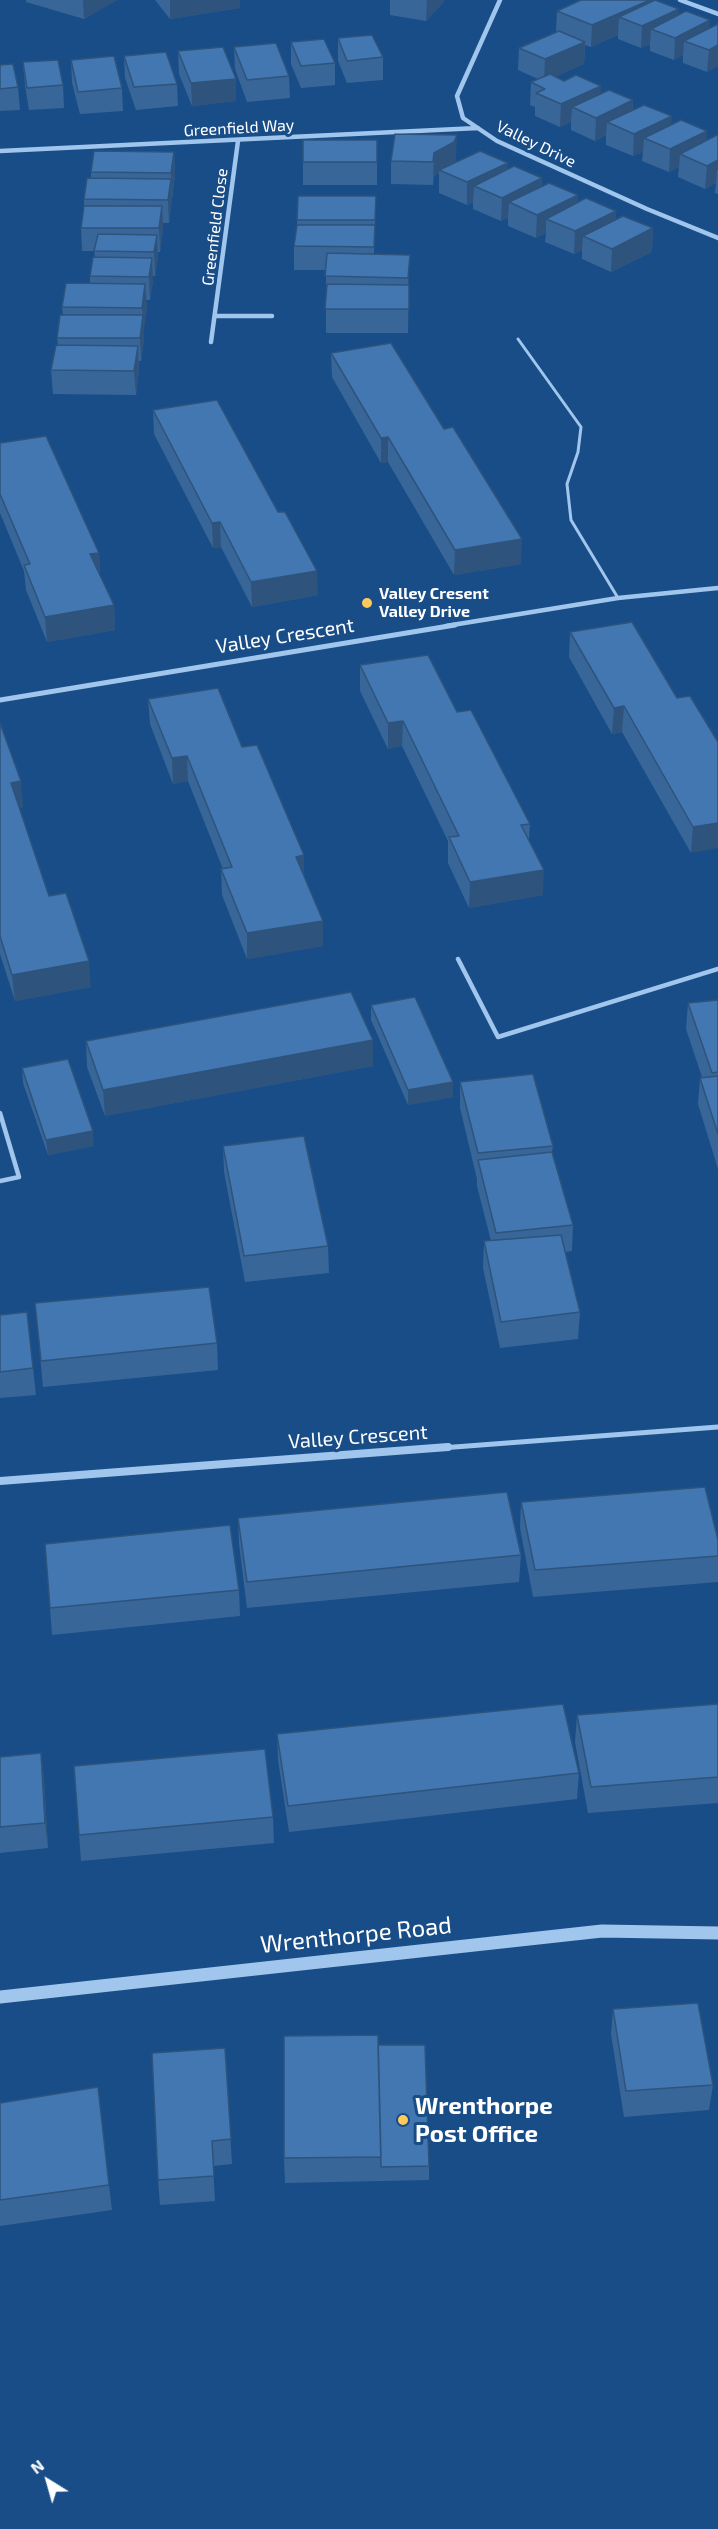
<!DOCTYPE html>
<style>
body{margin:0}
#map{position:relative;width:718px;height:2529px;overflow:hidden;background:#194d87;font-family:"Exo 2",sans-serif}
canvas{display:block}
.north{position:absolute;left:18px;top:2451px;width:60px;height:60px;-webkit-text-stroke:4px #194d87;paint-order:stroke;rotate:323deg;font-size:16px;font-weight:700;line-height:24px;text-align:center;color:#fff}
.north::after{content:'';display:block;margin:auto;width:21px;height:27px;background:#fff;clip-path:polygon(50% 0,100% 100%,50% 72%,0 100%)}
</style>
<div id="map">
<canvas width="718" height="2529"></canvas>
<div class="north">N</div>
</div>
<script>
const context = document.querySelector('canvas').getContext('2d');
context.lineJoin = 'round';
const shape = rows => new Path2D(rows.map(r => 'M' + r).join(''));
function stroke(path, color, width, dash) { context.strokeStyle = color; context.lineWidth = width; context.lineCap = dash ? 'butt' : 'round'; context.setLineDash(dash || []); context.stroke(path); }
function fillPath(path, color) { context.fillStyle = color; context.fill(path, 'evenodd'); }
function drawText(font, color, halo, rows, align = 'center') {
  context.font = font + ' "Exo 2",sans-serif'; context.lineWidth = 6; context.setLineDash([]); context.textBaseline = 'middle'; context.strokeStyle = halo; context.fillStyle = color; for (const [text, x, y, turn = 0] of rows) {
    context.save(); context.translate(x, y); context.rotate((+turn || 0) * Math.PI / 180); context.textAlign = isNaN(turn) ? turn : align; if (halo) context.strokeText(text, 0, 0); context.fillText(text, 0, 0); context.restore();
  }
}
const serviceFar1 = shape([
 [518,339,581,427,578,452,567,484,571,520,618,598]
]);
const service = shape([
 [458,959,498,1037,718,969],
 [0,1113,19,1177,0,1181]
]);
const minorFar2 = shape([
 [500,0,457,96,463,118,497,141,647,209,718,238],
 [680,0,718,14],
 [0,151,478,128],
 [216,316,272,316],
 [211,342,238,141],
 [446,626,618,598,718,588]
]);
const minorFar1 = shape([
 [0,700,455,625],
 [428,1449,718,1427]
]);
const minor = shape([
 [0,1481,448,1447]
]);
const tertiary = shape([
 [0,1997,602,1931,718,1933]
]);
const wall = shape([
 [26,0,117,0,84,19,26,2],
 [155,0,240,0,240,8,170,19],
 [390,0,444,0,444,2,426,21,390,15],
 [652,1,678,15,710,28,718,24,718,66,707,72,683,63,683,55,674,60,650,51,650,44,641,48,618,39,618,35,591,47,585,45,584,64,555,77,601,93,633,100,633,110,707,140,718,136,718,194,715,193,716,183,705,189,678,177,679,167,669,172,642,161,643,152,633,156,606,145,606,135,595,141,571,130,571,122,560,127,535,116,535,107,530,105,531,82,538,79,518,70,519,48,556,32,557,11],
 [338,38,383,57,383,80,347,83,338,61],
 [291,42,335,63,335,85,301,88,291,64],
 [234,47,289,76,290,98,247,102,235,69],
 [178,51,236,79,236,101,192,106,179,74],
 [124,56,177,84,178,106,136,110,125,78],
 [71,60,122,88,123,111,80,114,72,83],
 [23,62,63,85,64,108,29,110,25,85],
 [0,65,18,87,20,110,0,111],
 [377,140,377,185,303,185,303,162],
 [174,152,175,175,169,223,163,223,163,229,160,252,158,252,158,258,155,276,152,276,153,281,150,300,146,300,147,308,143,331,144,339,141,361,139,361,139,370,136,395,53,394,51,370,58,345,57,338,63,315,62,307,90,283,90,276,95,257,94,251,82,251,81,228,84,206,84,199,91,178,91,172],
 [456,158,455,162,507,169,542,178,542,186,578,195,577,203,616,211,615,220,653,228,652,252,611,272,582,259,582,250,574,254,545,242,546,233,536,238,508,226,508,218,501,221,473,209,473,202,467,205,439,193,439,173,434,176,433,185,391,184,391,161],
 [298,196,376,196,374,254,409,278,408,333,326,333,326,270,294,270,294,246,297,225],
 [331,353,521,564,454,575,388,462,381,463,332,377],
 [153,410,318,595,252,607,221,547,213,548,154,434],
 [0,443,99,553,100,576,114,605,115,630,47,642,26,590,24,571,0,513],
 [570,632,677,698,718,742,691,853,622,732,612,734,569,657],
 [360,665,457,712,530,824,529,840,543,895,469,908,448,863,448,841,402,746,388,749,360,691],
 [148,699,242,747,304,855,304,876,323,946,247,959,222,895,221,869,223,869,188,781,173,784,150,724],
 [0,723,23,807,19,808,49,896,91,987,15,1001,0,954],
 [718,1000,718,1169,698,1104,700,1078,702,1077,686,1029,688,1003],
 [371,1005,453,1082,453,1097,408,1105,371,1020],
 [373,1040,373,1066,105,1116,87,1067,86,1041],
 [22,1068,94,1146,48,1155,23,1083],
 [460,1082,553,1146,552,1152,573,1225,572,1251,565,1252,580,1312,578,1339,500,1348,483,1268,484,1241,491,1241,477,1186,477,1179,460,1108],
 [223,1146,328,1246,329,1273,245,1282,224,1172],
 [35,1303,217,1343,218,1370,43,1387],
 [27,1312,36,1395,0,1398,0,1315],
 [521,1502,718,1540,718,1582,533,1597,520,1528],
 [238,1518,521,1555,519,1582,247,1608,239,1544],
 [239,1590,240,1616,52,1635,50,1608],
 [718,1704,718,1803,588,1813,575,1742,577,1715],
 [277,1734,579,1773,577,1799,289,1832,278,1760],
 [41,1753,44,1779,48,1848,0,1853,0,1757],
 [273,1817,274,1843,81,1861,79,1835],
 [613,2009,713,2085,709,2110,624,2117,611,2034],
 [378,2045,429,2166,429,2180,285,2183,284,2158],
 [225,2048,232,2164,213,2166,215,2201,160,2205,158,2180],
 [0,2103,109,2185,112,2210,0,2226]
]);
const shadedWall = shape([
 [83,0,117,0,84,19],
 [170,0,240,0,240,8,170,19],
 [427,0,444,0,444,2,426,21],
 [650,0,652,0,651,21,619,17,618,35,591,47,592,25],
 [679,9,677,31,651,29,650,44,641,48,642,26],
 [710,20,709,42,684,41,683,55,674,60,675,38],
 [585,42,584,64,544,82,545,59],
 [718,45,718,66,707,72,709,50],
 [236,79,236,101,192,106,191,83],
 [601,86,600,109,572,107,571,122,560,127,561,104],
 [633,100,632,123,607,122,606,135,595,141,596,118],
 [672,116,670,139,644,138,643,152,633,156,634,134],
 [707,131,706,154,680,154,679,167,669,172,670,149],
 [457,135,456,158,454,165,439,170,439,173,434,176,433,185,434,153],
 [174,152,175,175,172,196,171,173],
 [718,160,718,170,717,170,716,183,705,189,707,166],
 [508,163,507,186,474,186,473,202,467,205,467,182],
 [542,178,541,202,509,202,508,218,501,221,502,198],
 [171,179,172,202,169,223,168,200],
 [578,195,577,218,546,219,546,233,536,238,537,215],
 [162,206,163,229,160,252,159,228],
 [616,211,614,234,583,236,582,250,574,254,575,231],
 [653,228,652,252,611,272,612,249],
 [157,235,158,258,155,276,154,252],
 [410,255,409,278,408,302,408,278],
 [152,258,153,281,150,300,149,277],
 [145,284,147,308,144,331,142,308],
 [143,315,144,339,141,361,140,338],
 [138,346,139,370,136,395,134,371],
 [388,437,388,462,381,463,381,438],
 [220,522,221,547,213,548,212,523],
 [522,539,521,564,454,575,455,550],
 [99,553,100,578,90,554],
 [317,571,318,595,252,607,251,582],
 [114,605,115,630,47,642,45,617],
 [624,706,622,732,612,734,614,708],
 [403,721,402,746,388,749,388,723],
 [187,756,188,781,173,784,172,758],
 [21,781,23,807,13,809,11,783],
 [718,823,718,848,691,853,693,827],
 [304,855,304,881,296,857],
 [544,870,543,895,469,908,470,882],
 [323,921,323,946,247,959,247,933],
 [89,961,91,987,15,1001,12,975],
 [373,1040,373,1066,105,1116,103,1090],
 [453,1082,453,1097,408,1105,408,1090],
 [93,1131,94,1146,48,1155,46,1140],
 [41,1753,44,1779,48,1848,45,1823]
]);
const building = shape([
 [581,0,650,0,592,25,557,11,581,0],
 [655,0,679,9,642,26,619,17,655,0],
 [686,11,710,20,675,38,651,29,686,11],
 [718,24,718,45,709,50,684,41,718,24],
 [559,31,585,42,545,59,519,48,559,31],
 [372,35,383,57,347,61,338,38,372,35],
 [324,39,335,63,301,66,291,42,324,39],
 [276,43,289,76,247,80,234,47,276,43],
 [223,47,236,79,191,83,178,51,223,47],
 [166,52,177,84,134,87,124,56,166,52],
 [114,56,122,88,78,92,71,60,114,56],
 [58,60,63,85,27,88,23,62,58,60],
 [13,64,18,87,0,89,0,65,13,64],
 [550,74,564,81,576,75,601,86,561,104,536,93,545,89,531,82,550,74],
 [609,90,633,100,596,118,572,107,609,90],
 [644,105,672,116,634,134,607,122,644,105],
 [681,120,707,131,670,149,644,138,681,120],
 [395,134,457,135,454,142,434,153,433,162,391,161,395,134],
 [717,135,718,136,718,160,707,166,680,154,717,135],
 [303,140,377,140,377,162,303,162,303,140],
 [94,151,174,152,171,173,91,172,94,151],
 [480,151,508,163,467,182,439,170,480,151],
 [514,166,542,178,502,198,474,186,514,166],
 [87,178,171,179,168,200,84,199,87,178],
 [549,183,578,195,537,215,509,202,549,183],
 [298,196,376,196,375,220,297,220,298,196],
 [586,198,616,211,575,231,546,219,586,198],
 [84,206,162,206,159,228,81,228,84,206],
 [623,216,653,228,612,249,583,236,623,216],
 [297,225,375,225,374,247,294,246,297,225],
 [98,234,157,235,154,252,94,251,98,234],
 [327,253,410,255,408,278,325,276,327,253],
 [93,257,152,258,149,277,90,276,93,257],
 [66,283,145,284,142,308,62,307,66,283],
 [327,284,409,285,409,309,325,309,327,284],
 [60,315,143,315,140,338,57,338,60,315],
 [391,343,444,429,453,427,522,539,455,550,388,437,381,438,331,353,391,343],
 [56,345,138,346,134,371,51,370,56,345],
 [217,400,278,512,285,512,317,571,251,582,220,522,212,523,153,410,217,400],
 [46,436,99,553,90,554,114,605,45,617,24,565,30,564,0,494,0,443,46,436],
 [632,622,677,698,690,696,718,742,718,823,693,827,624,706,614,708,570,632,632,622],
 [428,655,457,712,471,710,530,824,521,825,544,870,470,882,449,837,459,836,403,721,388,723,360,665,428,655],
 [218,688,242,747,257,745,304,855,296,857,323,921,247,933,221,869,232,867,187,756,172,758,148,699,218,688],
 [0,723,21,781,11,783,49,896,66,893,89,961,12,975,0,936,0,723],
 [351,992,373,1040,103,1090,86,1041,351,992],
 [415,997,453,1082,408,1090,371,1005,415,997],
 [718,1000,718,1072,712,1073,688,1003,718,1000],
 [68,1059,93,1131,46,1140,22,1068,68,1059],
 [533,1074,553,1146,478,1153,460,1082,533,1074],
 [718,1076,718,1134,700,1078,718,1076],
 [304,1136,328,1246,244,1256,223,1146,304,1136],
 [552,1152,573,1225,496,1233,478,1160,552,1152],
 [561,1235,580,1312,501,1322,484,1241,561,1235],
 [209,1287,217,1343,41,1361,35,1303,209,1287],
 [27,1312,33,1368,0,1372,0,1315,27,1312],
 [705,1487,718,1540,718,1556,535,1570,521,1502,705,1487],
 [507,1492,521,1555,247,1582,238,1518,507,1492],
 [230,1525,239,1590,50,1608,45,1544,230,1525],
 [563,1704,579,1773,288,1806,277,1734,563,1704],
 [718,1704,718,1777,591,1787,577,1715,718,1704],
 [265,1749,273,1817,79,1835,74,1766,265,1749],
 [41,1753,45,1823,0,1827,0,1757,41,1753],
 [698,2003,713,2085,626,2091,613,2009,698,2003],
 [378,2035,381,2157,284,2158,284,2036,378,2035],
 [378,2045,425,2045,429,2166,381,2167,378,2045],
 [225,2048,231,2139,212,2141,214,2176,158,2180,152,2053,225,2048],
 [98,2087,109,2185,0,2200,0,2103,98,2087]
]);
const markers = [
 [367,603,6,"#ffca5c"],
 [403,2120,6,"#ffca5c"]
];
const farStreetnames = [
 ["Greenfield Way",239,128,-3],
 ["Valley Drive",536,144,26],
 ["Greenfield Close",215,227,-83]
];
const farPoinames = [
 ["Valley Cresent",379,594],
 ["Valley Drive",379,612]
];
const streetNames = [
 ["Valley Crescent",285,636,-9],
 ["Valley Crescent",358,1437,-4]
];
const nearStreetnames = [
 ["Wrenthorpe Road",356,1935,-6]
];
const nearPoinames = [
 ["Wrenthorpe",415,2106],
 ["Post Office",415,2134]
];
stroke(serviceFar1, '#a1c6ed', 3);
stroke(service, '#a1c6ed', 4.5);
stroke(minorFar2, '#a1c6ed', 4.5);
stroke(minorFar1, '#a1c6ed', 5);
stroke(minor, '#a1c6ed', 8);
stroke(tertiary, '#a1c6ed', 13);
fillPath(wall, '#396698');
fillPath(shadedWall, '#2e537c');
fillPath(building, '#4277b1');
stroke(building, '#2e537c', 1.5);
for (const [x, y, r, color] of markers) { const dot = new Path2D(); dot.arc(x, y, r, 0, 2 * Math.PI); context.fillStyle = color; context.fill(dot); stroke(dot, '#194d87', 2); }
drawText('16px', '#fff', '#194d87', farStreetnames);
drawText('bold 16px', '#fff', '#194d87', farPoinames, 'left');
drawText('20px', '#fff', '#194d87', streetNames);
drawText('24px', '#fff', '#194d87', nearStreetnames);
drawText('bold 24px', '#fff', '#194d87', nearPoinames, 'left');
</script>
